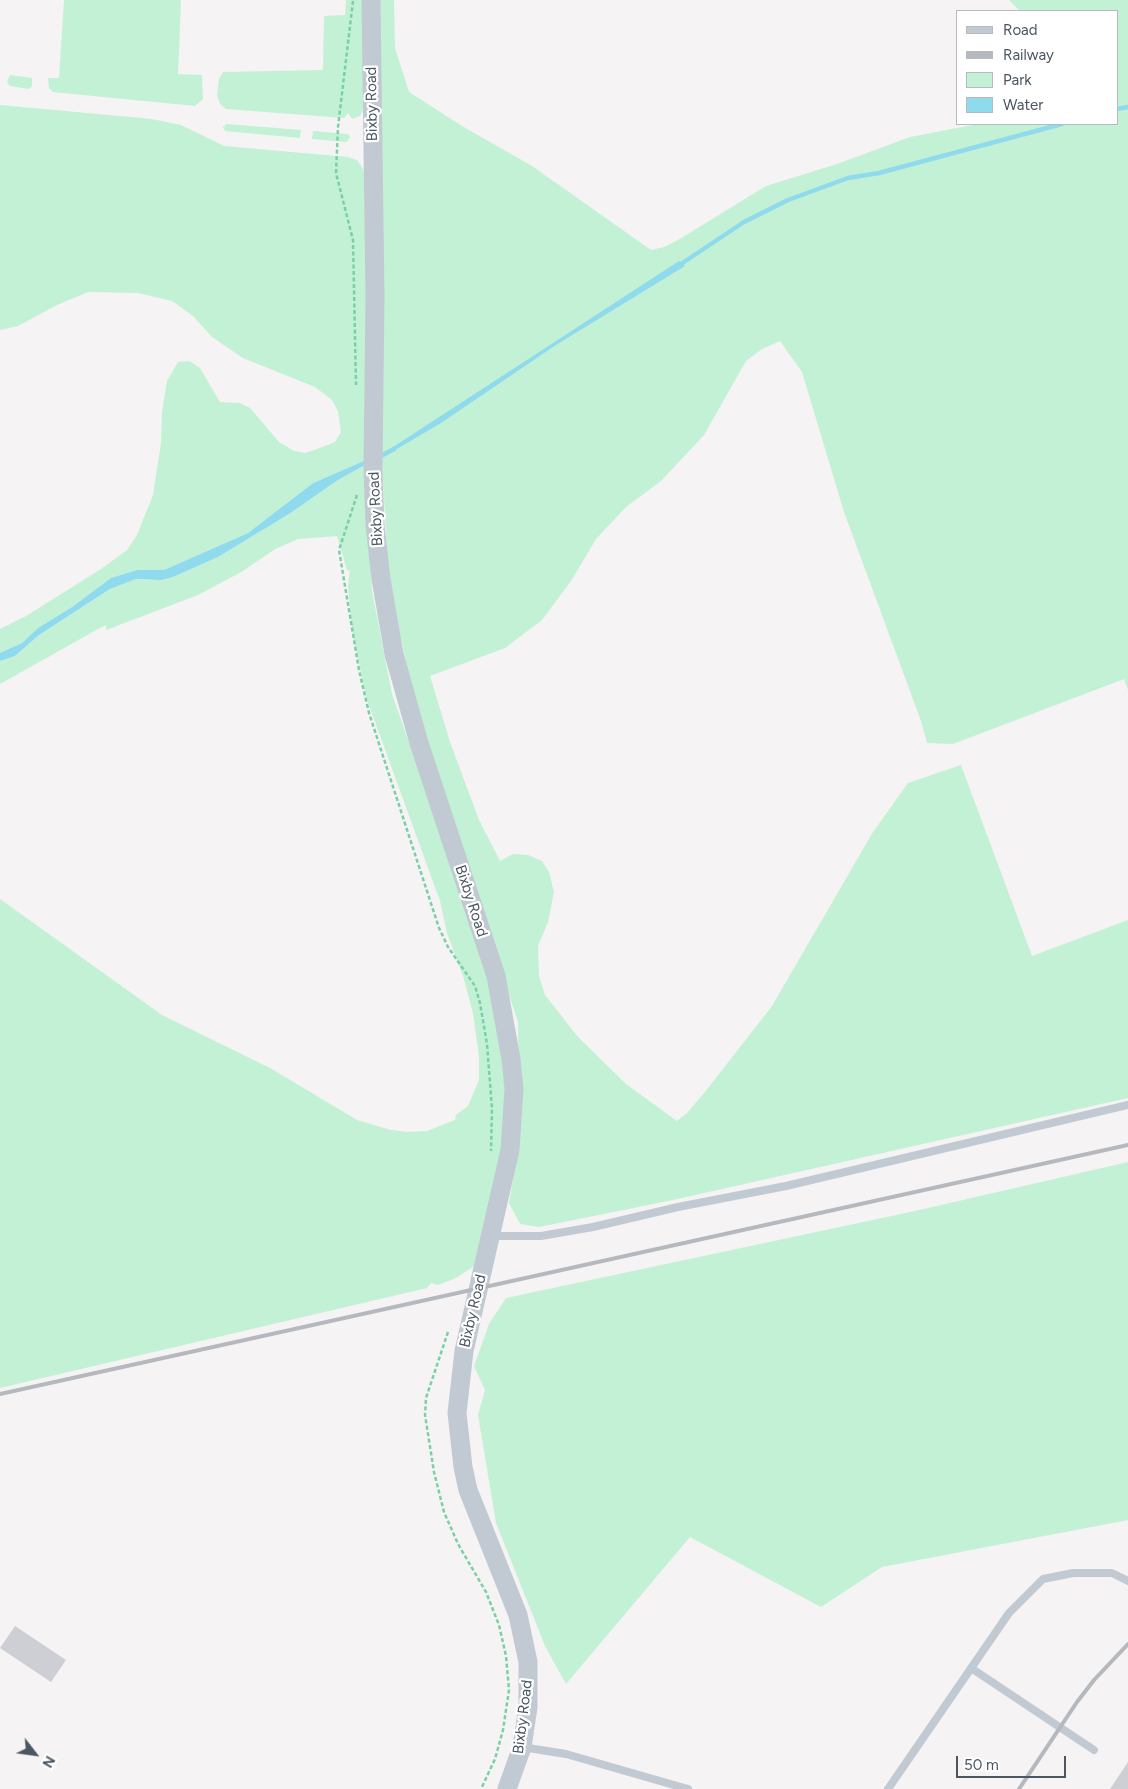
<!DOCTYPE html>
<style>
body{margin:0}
#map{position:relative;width:1128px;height:1789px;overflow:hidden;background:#f5f3f3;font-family:Figtree,sans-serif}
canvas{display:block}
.legend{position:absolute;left:956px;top:10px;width:162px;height:115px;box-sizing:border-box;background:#fff;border:1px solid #b7bbc0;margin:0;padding:6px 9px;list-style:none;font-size:15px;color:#4a5661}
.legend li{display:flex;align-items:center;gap:10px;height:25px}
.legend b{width:25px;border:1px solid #b7bbc0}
.north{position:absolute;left:10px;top:1729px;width:50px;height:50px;-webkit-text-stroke:4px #fff;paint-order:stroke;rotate:120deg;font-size:14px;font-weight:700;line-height:20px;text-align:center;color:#4a5661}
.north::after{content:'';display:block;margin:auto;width:18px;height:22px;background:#4a5661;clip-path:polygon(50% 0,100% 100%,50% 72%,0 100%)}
.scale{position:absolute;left:956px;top:1756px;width:110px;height:22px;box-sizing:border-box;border:2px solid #4a5661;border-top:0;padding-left:6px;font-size:15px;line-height:18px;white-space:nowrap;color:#4a5661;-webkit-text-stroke:4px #fff;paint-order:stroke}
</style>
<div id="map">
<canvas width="1128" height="1789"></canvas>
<ul class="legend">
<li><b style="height:6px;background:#c1cad2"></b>Road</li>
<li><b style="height:6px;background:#b5b8bd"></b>Railway</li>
<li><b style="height:14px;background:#c3f1d5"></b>Park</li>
<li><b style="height:14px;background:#90daee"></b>Water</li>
</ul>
<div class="north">N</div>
<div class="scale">50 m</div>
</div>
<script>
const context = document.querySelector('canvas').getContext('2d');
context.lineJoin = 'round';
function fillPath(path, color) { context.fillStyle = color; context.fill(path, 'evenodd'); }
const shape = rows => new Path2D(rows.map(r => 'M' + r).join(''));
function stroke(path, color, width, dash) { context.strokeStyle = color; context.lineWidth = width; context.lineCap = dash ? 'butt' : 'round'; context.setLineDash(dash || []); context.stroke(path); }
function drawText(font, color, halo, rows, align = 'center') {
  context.font = font + ' Figtree,sans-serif'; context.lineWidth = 4.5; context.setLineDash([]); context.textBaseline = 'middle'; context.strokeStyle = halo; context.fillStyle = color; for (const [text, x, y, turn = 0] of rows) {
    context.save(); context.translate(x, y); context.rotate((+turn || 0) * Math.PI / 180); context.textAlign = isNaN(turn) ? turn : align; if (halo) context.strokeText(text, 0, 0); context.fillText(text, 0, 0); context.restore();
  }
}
const green = shape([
 [64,0,181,0,178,74,202,75,203,99,195,106,53,92,49,88,48,78,59,78],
 [346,0,362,0,364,107,360,116,352,119,348,113,344,118,226,109,220,104,217,95,219,79,223,72,323,70,324,16,345,15],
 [379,0,394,0,395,48,409,92,462,126,532,166,651,250,664,247,678,240,766,186,837,164,910,137,978,124,1117,124,1117,11,1020,11,1009,0,1128,0,1128,690,1124,679,953,744,927,743,921,721,844,512,802,372,780,341,762,349,746,361,704,435,661,481,626,507,596,539,571,581,542,620,505,648,430,676,450,742,479,820,500,861,513,854,528,855,542,861,549,872,554,892,548,922,538,946,539,976,545,995,578,1037,626,1084,677,1121,687,1113,705,1092,772,1006,873,832,908,783,961,765,1032,956,1128,920,1128,1098,673,1200,539,1227,520,1224,509,1203,519,1144,518,1022,413,698,388,574,382,460],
 [10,75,32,78,32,86,29,89,10,86,7,82],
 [0,105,152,119,181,125,224,146,348,157,357,160,363,169,366,181,366,460,313,483,248,533,164,570,137,570,111,578,72,607,38,628,22,643,0,653,0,629,26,616,101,569,127,550,137,535,153,495,161,443,162,412,167,381,178,362,189,361,200,368,220,402,240,403,250,408,279,442,294,451,305,453,320,448,335,442,341,432,338,411,332,400,315,387,243,358,212,337,193,316,172,301,138,293,88,292,57,305,18,326,0,330],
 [227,124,301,130,300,138,225,131,223,127],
 [313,131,348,134,350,137,347,142,312,139],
 [365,465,372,591,392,694,455,873,496,1007,505,1089,505,1123,498,1171,477,1264,456,1278,438,1285,431,1283,427,1288,0,1388,0,899,162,1015,270,1068,357,1120,391,1130,409,1132,427,1131,455,1120,456,1115,468,1106,479,1080,479,1057,473,1013,463,976,447,933,440,901,366,697,352,630,348,585,350,571,347,570,337,536,298,539,275,549,243,571,198,595,106,630,106,625,98,629,0,684,0,661,15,656,39,635,110,589,136,579,148,580,173,577,218,557,289,514,338,480],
 [1128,1162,1128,1520,882,1567,821,1607,690,1537,566,1684,545,1646,496,1523,478,1415,485,1390,474,1366,489,1324,506,1298,915,1211]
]);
const water = shape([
 [679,261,685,266,556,345,441,423,390,453,390,449],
 [366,460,365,465,338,480,289,514,218,557,173,577,161,580,136,579,110,589,39,635,15,656,0,661,0,653,22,643,38,628,72,607,111,578,137,570,164,570,248,533,313,483]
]);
const stream = shape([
 [1117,109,1128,107],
 [678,266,744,222,788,200,848,178,879,173,1062,124],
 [379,457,394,449]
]);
const building = shape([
 [15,1626,66,1660,51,1682,0,1648],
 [1128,1762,1128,1789,1110,1789]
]);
const path = shape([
 [353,1,338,127,336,173,353,240,356,385],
 [357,495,339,550,359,670,369,713,439,928,448,947,475,986,480,1003,487,1044,492,1109,491,1151],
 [448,1332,426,1398,425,1415,434,1472,444,1512,458,1544,486,1592,499,1625,506,1656,509,1690,503,1730,495,1759,481,1789]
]);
const service = shape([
 [492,1236,541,1236,593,1227,678,1207,786,1186,1128,1105],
 [971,1668,1094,1750],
 [522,1747,566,1754,688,1789],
 [888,1789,1009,1613,1043,1579,1073,1573,1112,1573,1128,1581]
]);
const tertiary = shape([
 [371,0,375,296,373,468,375,525,381,579,394,654,419,743,496,976,511,1059,514,1089,510,1150,464,1351,457,1413,463,1467,468,1490,518,1615,528,1662,528,1707,522,1747,507,1789]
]);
const rail = shape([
 [0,1394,1128,1145],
 [1019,1789,1077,1702,1094,1680,1128,1644]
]);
const streetNames = [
 ["Bixby Road",372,104,-91],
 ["Bixby Road",376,509,-93],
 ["Bixby Road",471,901,72],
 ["Bixby Road",473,1311,-77],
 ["Bixby Road",523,1717,-83]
];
fillPath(green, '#c3f1d5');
fillPath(water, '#90daee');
stroke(stream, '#90daee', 4.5);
fillPath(building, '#cdcfd5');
stroke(path, '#7ad0a6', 2.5, [4, 2.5]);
stroke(service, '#c1cad2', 8);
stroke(tertiary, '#c1cad2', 19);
stroke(rail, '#b5b8bd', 4);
drawText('15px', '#4a5661', '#fff', streetNames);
</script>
